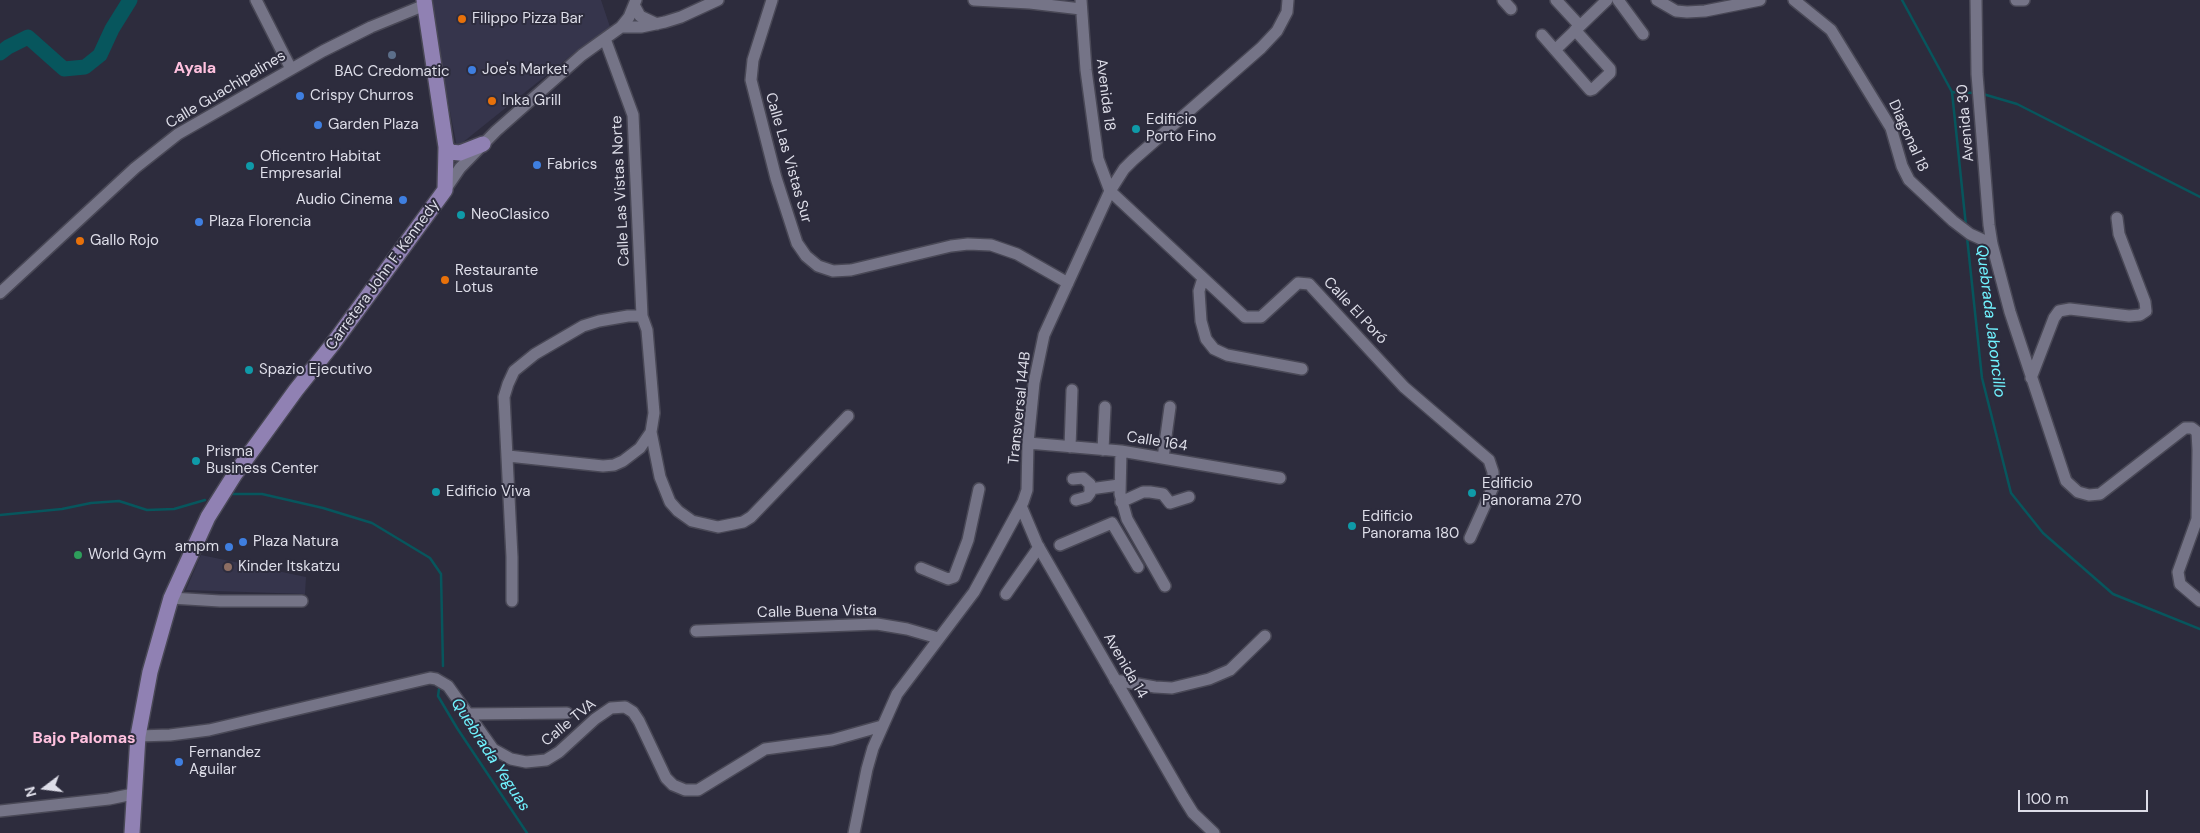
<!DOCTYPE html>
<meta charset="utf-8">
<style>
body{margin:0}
#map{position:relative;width:2200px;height:833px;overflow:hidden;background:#2d2c3d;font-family:"DM Sans",sans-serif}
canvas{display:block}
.north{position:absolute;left:20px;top:763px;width:50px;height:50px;-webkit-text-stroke:4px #2d2c3d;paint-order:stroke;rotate:255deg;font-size:14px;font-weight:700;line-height:20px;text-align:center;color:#dddde8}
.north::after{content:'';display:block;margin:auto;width:18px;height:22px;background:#dddde8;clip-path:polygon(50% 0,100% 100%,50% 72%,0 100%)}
.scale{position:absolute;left:2018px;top:790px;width:130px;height:22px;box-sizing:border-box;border:2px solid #dddde8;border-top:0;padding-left:6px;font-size:15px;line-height:18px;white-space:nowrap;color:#dddde8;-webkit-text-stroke:4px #2d2c3d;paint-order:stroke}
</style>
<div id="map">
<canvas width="2200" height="833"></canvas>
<div class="north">N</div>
<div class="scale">100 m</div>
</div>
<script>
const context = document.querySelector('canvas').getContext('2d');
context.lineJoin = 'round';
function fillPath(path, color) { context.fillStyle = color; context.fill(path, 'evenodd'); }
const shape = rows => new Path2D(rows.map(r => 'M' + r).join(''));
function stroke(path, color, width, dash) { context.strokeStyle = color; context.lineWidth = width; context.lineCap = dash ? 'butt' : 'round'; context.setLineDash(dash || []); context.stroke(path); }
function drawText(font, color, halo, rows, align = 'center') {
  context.font = font + ' "DM Sans",sans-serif'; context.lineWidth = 4; context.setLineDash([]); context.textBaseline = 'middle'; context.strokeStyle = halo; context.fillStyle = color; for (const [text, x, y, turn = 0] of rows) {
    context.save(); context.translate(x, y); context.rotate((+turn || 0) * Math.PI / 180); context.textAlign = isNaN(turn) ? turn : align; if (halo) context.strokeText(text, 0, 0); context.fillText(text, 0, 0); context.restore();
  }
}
const built = shape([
 [428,0,601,0,611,30,579,49,457,147],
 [201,555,306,577,305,594,186,590]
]);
const stream = shape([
 [1902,0,1952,92,1966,226],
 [1952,92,1975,93],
 [1983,94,2017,104,2200,197],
 [1967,237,1982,378,2011,493,2043,533,2113,594,2200,629],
 [230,494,262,494,323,508,372,523,430,558,441,574,443,666],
 [0,515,62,509,91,503,119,501,147,510,174,509,205,500],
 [439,689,438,696,457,728,527,833]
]);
const river = shape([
 [0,53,8,47,28,37,64,69,85,67,100,55,112,29,130,0]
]);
const minor = shape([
 [256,0,291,69],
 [772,0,753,60,751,80,776,178,797,243,806,256,818,266,833,271,851,270,951,246,968,244,991,245,1017,254,1068,283],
 [974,0,1030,3,1081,9],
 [1081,0,1086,70,1098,159,1110,191,1245,317,1261,317,1298,283,1309,284,1404,387,1489,460,1493,472,1493,487,1470,538],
 [1503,0,1511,9],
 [1556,0,1580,26],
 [1618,0,1643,34],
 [1657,0,1676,11,1687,12,1705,11,1760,0],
 [1794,0,1831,30,1891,128,1902,166,1909,180,1953,221,1970,234,1992,244],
 [1976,0,1977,74,1989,225,1992,244,2010,312,2066,481,2078,492,2089,495,2100,494,2185,428,2192,428,2197,432,2198,450,2197,519,2178,572,2180,584,2200,601],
 [2016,0,2024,0],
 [634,5,640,16,657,24],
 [621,27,641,27,665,22,681,17,718,0],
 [1542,35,1590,90,1593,89,1610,73,1610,69,1575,30],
 [1555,50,1607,0],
 [445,190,460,168,496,131,582,55,621,27,629,17,636,0],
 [1203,278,1199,291,1201,321,1206,339,1214,349,1227,355,1302,369],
 [0,293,135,168,178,134,323,51,371,27,425,5],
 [2031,378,2054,318,2059,311,2070,309,2129,316,2140,315,2146,311,2145,302,2119,234,2117,218],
 [651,432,660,477,670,502,678,511,692,521,718,527,743,522,751,517,848,416],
 [1028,443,1121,451,1280,478],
 [1070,447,1072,390],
 [1103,450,1105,407],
 [1121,451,1120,494,1127,519,1165,586],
 [508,456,603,466,614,465,623,461,640,448,651,432,654,413,647,330,642,316],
 [1163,458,1170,407],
 [1073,479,1083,478,1090,484,1090,493,1087,497,1076,500],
 [1090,489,1119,485],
 [1121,502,1143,492,1150,492,1163,494,1170,503,1189,497],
 [1021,506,1037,544,1183,797,1193,813,1214,833],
 [1060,545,1112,523,1138,567],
 [921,568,948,579,954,577,968,540,979,489],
 [1006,594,1039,547],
 [171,598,220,601,302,601],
 [512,601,512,557,504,397,508,384,514,371,535,354,583,326,599,321,628,316,642,316,633,115,605,39],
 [696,631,877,624,907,629,938,638],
 [1115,680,1155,687,1172,688,1209,679,1230,670,1265,636],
 [468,714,567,713],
 [138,736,170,735,209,730,430,678,436,679,448,686,493,749,511,759,526,762,546,760,559,752,595,719,611,708,625,707,633,712,639,721,666,778,673,785,685,790,698,790,765,749,832,740,882,726],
 [0,811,109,799,133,794],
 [854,833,867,769,873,748,897,694,974,592,1023,502,1027,490,1028,443,1034,383,1044,335,1110,191,1124,169,1133,160,1261,48,1277,31,1287,12,1288,0]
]);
const major = shape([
 [446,147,450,152,460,153,483,144],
 [132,833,138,736,150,672,171,598,208,517,235,474,296,390,332,345,445,190,446,147,424,0]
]);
const markers = [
 [462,19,5,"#e8710a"],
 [392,55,5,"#5c6f8a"],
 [472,70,5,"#3f7fe0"],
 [300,96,5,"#3f7fe0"],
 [492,101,5,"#e8710a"],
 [318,125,5,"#3f7fe0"],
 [1136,129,5,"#0f9aa8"],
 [537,165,5,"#3f7fe0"],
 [250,166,5,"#0f9aa8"],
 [403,200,5,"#3f7fe0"],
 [461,215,5,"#0f9aa8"],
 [199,222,5,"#3f7fe0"],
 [80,241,5,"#e8710a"],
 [445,280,5,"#e8710a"],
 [249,370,5,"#0f9aa8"],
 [196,461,5,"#0f9aa8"],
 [436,492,5,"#0f9aa8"],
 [1472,493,5,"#0f9aa8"],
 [1352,526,5,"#0f9aa8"],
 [243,542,5,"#3f7fe0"],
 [229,547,5,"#3f7fe0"],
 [78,555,5,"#2e9e5b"],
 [228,567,5,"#8d6e63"],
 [179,762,5,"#3f7fe0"]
];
const poiNames = [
 ["Filippo Pizza Bar",472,19],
 ["Joe's Market",482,70],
 ["BAC Credomatic",392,72,"center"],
 ["Crispy Churros",310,96],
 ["Inka Grill",502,101],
 ["Edificio",1146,120],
 ["Porto Fino",1146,137],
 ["Garden Plaza",328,125],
 ["Oficentro Habitat",260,157],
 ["Empresarial",260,174],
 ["Fabrics",547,165],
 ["Audio Cinema",393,200,"right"],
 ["NeoClasico",471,215],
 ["Plaza Florencia",209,222],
 ["Gallo Rojo",90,241],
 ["Restaurante",455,271],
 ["Lotus",455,288],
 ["Spazio Ejecutivo",259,370],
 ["Prisma",206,452],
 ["Business Center",206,469],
 ["Edificio",1482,484],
 ["Panorama 270",1482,501],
 ["Edificio Viva",446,492],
 ["Edificio",1362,517],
 ["Panorama 180",1362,534],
 ["Plaza Natura",253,542],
 ["ampm",219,547,"right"],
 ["World Gym",88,555],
 ["Kinder Itskatzu",238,567],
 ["Fernandez",189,753],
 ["Aguilar",189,770]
];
const streetNames = [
 ["Calle Guachipelines",226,90,-31],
 ["Avenida 18",1105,95,83],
 ["Avenida 30",1966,123,-95],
 ["Diagonal 18",1908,136,66],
 ["Calle Las Vistas Sur",788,158,74],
 ["Calle Las Vistas Norte",621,191,-93],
 ["Carretera John F. Kennedy",383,275,-54],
 ["Calle El Poró",1355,311,47],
 ["Transversal 144B",1020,408,-84],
 ["Calle 164",1157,442,9],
 ["Calle Buena Vista",817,612,-1],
 ["Avenida 14",1125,666,60],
 ["Calle TVA",569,723,-39]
];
const neighbourhoodNames = [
 ["Ayala",195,69],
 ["Bajo Palomas",84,739]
];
const waterNames = [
 ["Quebrada Jaboncillo",1990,321,83],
 ["Quebrada Yeguas",490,755,57]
];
fillPath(built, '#36354c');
stroke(stream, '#07565d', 2.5);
stroke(river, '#07565d', 15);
stroke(minor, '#494856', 14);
stroke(major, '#494856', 18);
stroke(minor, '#757487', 11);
stroke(major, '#9081b3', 15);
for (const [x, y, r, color] of markers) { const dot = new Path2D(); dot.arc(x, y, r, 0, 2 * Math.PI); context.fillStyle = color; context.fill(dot); stroke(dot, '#2d2c3d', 2); }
drawText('15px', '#dddde8', '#2d2c3d', poiNames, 'left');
drawText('15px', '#dddde8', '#2d2c3d', streetNames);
drawText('bold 16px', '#ffc1df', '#2d2c3d', neighbourhoodNames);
drawText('italic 16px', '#70f2fe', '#2d2c3d', waterNames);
</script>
